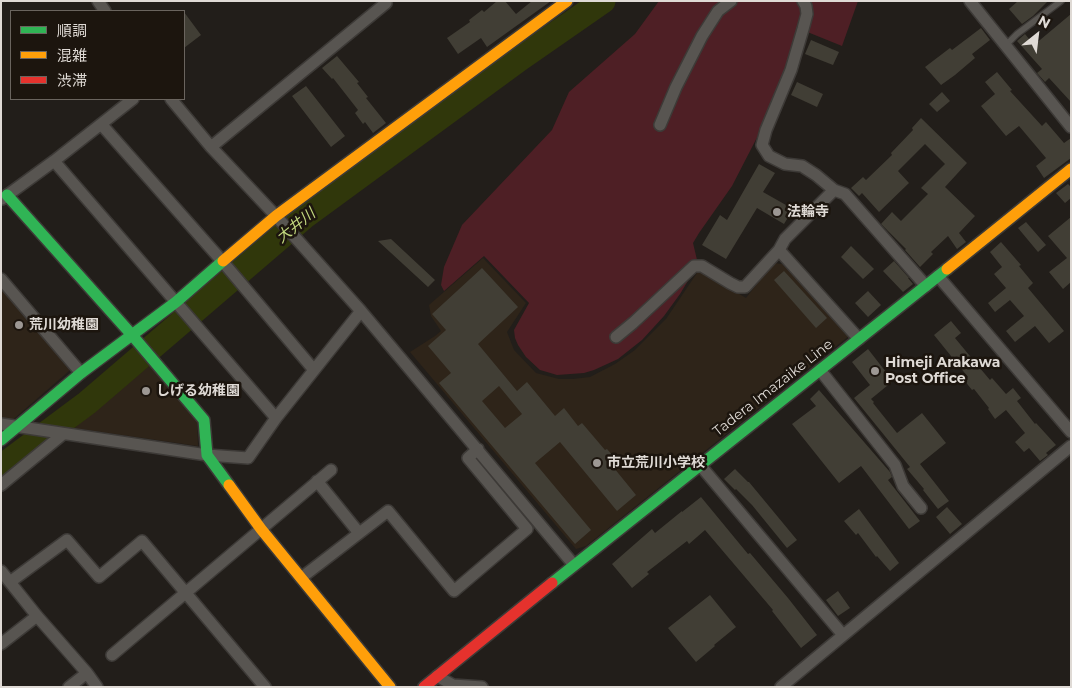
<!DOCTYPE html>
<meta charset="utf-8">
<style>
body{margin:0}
#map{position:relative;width:1072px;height:688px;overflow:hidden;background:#221e1a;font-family:Montserrat,"Noto Sans JP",sans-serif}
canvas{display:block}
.frame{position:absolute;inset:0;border:2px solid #dfdad5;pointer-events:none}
.legend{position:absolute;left:10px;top:10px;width:175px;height:90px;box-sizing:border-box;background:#1c150e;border:1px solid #6a645e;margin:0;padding:6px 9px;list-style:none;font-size:15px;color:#dfdad5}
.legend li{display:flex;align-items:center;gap:10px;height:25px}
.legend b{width:25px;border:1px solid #6a645e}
.north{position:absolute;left:1012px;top:10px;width:50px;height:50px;-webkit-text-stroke:4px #1c150e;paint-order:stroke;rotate:29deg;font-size:14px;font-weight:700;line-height:20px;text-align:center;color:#dfdad5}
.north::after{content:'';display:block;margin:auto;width:18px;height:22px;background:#dfdad5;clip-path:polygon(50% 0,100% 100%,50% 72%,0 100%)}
</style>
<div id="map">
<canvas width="1072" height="688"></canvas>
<div class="frame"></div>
<ul class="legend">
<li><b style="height:6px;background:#30b455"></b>順調</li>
<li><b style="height:6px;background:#ff9f0a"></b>混雑</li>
<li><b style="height:6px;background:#e5322d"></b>渋滞</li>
</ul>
<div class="north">N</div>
</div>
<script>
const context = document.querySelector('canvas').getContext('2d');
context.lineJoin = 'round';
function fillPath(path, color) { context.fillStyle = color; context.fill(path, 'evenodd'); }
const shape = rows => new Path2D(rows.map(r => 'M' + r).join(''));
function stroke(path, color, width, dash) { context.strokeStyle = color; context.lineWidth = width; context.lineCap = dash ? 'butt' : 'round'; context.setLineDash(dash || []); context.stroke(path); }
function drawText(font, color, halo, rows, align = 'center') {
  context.font = font + ' Montserrat,"Noto Sans JP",sans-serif'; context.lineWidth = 5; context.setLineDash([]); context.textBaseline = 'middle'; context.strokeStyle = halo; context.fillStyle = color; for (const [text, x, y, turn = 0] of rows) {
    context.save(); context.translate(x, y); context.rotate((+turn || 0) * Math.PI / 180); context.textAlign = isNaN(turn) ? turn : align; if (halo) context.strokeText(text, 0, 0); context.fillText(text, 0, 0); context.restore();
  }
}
const built = shape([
 [483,258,526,303,507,332,514,350,536,373,559,379,573,379,590,377,615,364,635,350,666,319,699,270,746,298,773,263,782,264,849,336,586,546,576,549,410,352,435,336,441,331,431,316,429,305],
 [1,285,70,364,69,371,9,423,1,421],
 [150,365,197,418,198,446,74,428]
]);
const green = shape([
 [659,1,858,1,842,46,800,29,790,61,766,120,732,186,699,233,693,243,698,264,680,294,664,316,642,340,618,359,594,370,584,373,557,375,547,372,540,370,526,357,518,345,515,338,514,330,529,303,484,256,444,291,441,285,444,267,462,225,552,130,569,92,635,34]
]);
const river = shape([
 [1,467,87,403,304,217,521,58,603,1]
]);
const building = shape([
 [497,1,505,1,516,14,532,1,551,1,487,47,481,38,458,54,447,38,470,22,469,20,482,10,484,12],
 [1018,1,1048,1,1033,16,1022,24,1009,9],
 [184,12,201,35,184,48],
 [1071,14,1071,102,1049,78,1045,82,1037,73,1042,69,1017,41,1025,34,1034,45],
 [981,28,990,40,972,54,975,58,955,75,941,85,925,67,950,48,952,50],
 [811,40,839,52,833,65,805,54],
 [337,56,359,82,357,83,368,97,366,98,386,123,373,133,365,122,363,124,355,113,358,110,333,78,332,79,322,68],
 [997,72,1012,90,1010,91,1042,126,1046,122,1064,143,1071,138,1071,158,1044,178,1036,166,1046,158,1019,126,1006,136,981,106,995,94,985,82],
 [797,82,823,94,817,107,791,95],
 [306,86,345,136,331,147,292,96],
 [942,92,950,101,937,112,929,104],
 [921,118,967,163,945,187,975,216,959,233,966,242,957,249,948,236,931,252,933,254,920,267,905,250,906,249,881,224,892,212,901,221,928,194,921,188,945,164,925,144,898,171,909,183,879,212,862,193,859,196,851,188,863,177,866,180,892,155,891,153,913,130,912,128],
 [759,164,775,173,763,192,793,209,784,224,757,208,726,259,702,245,720,215,727,220],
 [1068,184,1071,187,1071,198,1065,203,1056,193],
 [1071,217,1071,282,1063,289,1049,272,1067,258,1048,236],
 [1026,222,1046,245,1038,252,1018,228],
 [391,239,435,280,428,287,378,241],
 [1001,242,1021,265,1019,266,1033,283,1028,288,1064,331,1049,343,1035,326,1015,342,1006,331,1024,316,1010,300,995,312,988,303,1006,288,994,274,1002,267,990,252],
 [851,246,874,269,863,279,841,257],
 [894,261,909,278,908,278,913,284,903,292,883,271],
 [482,268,518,307,478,344,517,391,527,382,555,416,564,408,578,426,582,423,605,450,607,449,619,463,614,468,636,495,617,511,560,442,535,463,591,530,575,544,439,383,451,373,428,346,446,330,432,314],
 [499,386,522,414,505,428,482,401],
 [784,271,827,318,816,328,774,280],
 [868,291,881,305,868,317,855,303],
 [951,321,961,333,955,338,979,367,990,380,992,378,1006,394,1013,388,1021,398,1017,401,1035,424,1036,423,1056,445,1046,453,1048,455,1040,461,1029,448,1024,452,1015,442,1025,433,1006,410,995,419,988,409,989,408,974,389,972,390,964,380,968,377,934,335],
 [868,349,893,381,871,399,874,402,873,403,897,433,922,413,946,443,920,464,949,501,938,509,923,490,924,489,907,469,910,467,854,398,870,385,852,362],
 [819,390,890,472,892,477,888,480,920,521,909,529,861,466,839,483,792,424,816,406,810,399],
 [735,469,748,482,749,482,797,540,787,548,752,505,736,489,735,490,724,479],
 [701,497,748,554,750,553,788,598,817,635,801,648,772,611,773,610,705,530,689,544,687,541,647,572,649,574,632,588,612,564,652,529,655,533,682,511,682,512],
 [947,507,962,524,950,534,936,517],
 [859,509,899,563,890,571,877,556,876,557,858,533,856,535,844,521],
 [838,591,850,608,838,616,826,600],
 [710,595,736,627,714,645,715,646,696,662,668,628]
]);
const lane = shape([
 [1005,46,1017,34,1061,1]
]);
const street = shape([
 [98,1,105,11],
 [803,1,806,6,807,14,803,29,791,70,766,130,762,145,769,156,785,164,802,166,816,175,834,190],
 [970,1,1071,127],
 [171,99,211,147,276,216,361,311,574,565],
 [101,124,223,262,314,370],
 [660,125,676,87,702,36,718,11,731,1],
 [211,147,386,3,385,1],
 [54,161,276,418],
 [2,199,54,161,133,99],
 [938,276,1071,432],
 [1,279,81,373],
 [616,337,633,323,694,266,702,266,730,283,738,287,745,287,779,250],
 [859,339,779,250,785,239,834,190,845,194,926,286],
 [820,370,895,465,903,486,921,508],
 [1,424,207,455,248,458,276,418,361,311],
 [700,465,843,635],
 [317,481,359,533],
 [1,485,63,434],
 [1,571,37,616,87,673,97,687],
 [301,578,388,511,454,591,527,529,468,458,478,449],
 [10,582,67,540,99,577,142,541,265,687],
 [1,644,37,616],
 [112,655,331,470],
 [437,676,453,685,482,687],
 [69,687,87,673],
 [781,687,1071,446]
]);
const fast = shape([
 [7,195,132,335,204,420,207,455,229,485],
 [1,440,81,373,176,302,223,261],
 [552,583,947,269]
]);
const slow = shape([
 [223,261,276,216,567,1],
 [947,269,1071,169],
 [229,485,261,529,390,687]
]);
const jam = shape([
 [424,687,552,583]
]);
const markers = [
 [777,212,5,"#9d9894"],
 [19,325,5,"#9d9894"],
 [875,371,5,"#9d9894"],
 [146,391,5,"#9d9894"],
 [597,463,5,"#9d9894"]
];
const poiNames = [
 ["法輪寺",787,212],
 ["荒川幼稚園",29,325],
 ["Himeji Arakawa",885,363],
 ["Post Office",885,379],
 ["しげる幼稚園",156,391],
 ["市立荒川小学校",607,463]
];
const streetNames = [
 ["Tadera Imazaike Line",773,388,-38]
];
const waterNames = [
 ["大井川",296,226,-39]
];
fillPath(built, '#2e2419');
fillPath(green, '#4e1f25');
stroke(river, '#30370b', 25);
fillPath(building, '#413e35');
stroke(lane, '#3d3a37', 8);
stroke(street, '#3d3a37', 14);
stroke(fast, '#3d3a37', 14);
stroke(slow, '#3d3a37', 14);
stroke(jam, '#3d3a37', 14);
stroke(lane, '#585551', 5.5);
stroke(street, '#585551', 11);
stroke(fast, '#30b455', 11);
stroke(slow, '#ff9f0a', 11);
stroke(jam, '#e5322d', 11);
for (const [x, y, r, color] of markers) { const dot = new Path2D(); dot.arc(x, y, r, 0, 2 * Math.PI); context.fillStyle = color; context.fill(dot); stroke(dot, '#1c150e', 2); }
drawText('bold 14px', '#dfdad5', '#1c150e', poiNames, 'left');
drawText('14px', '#dfdad5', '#1c150e', streetNames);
drawText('italic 15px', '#c2d87e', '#1c150e', waterNames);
</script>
